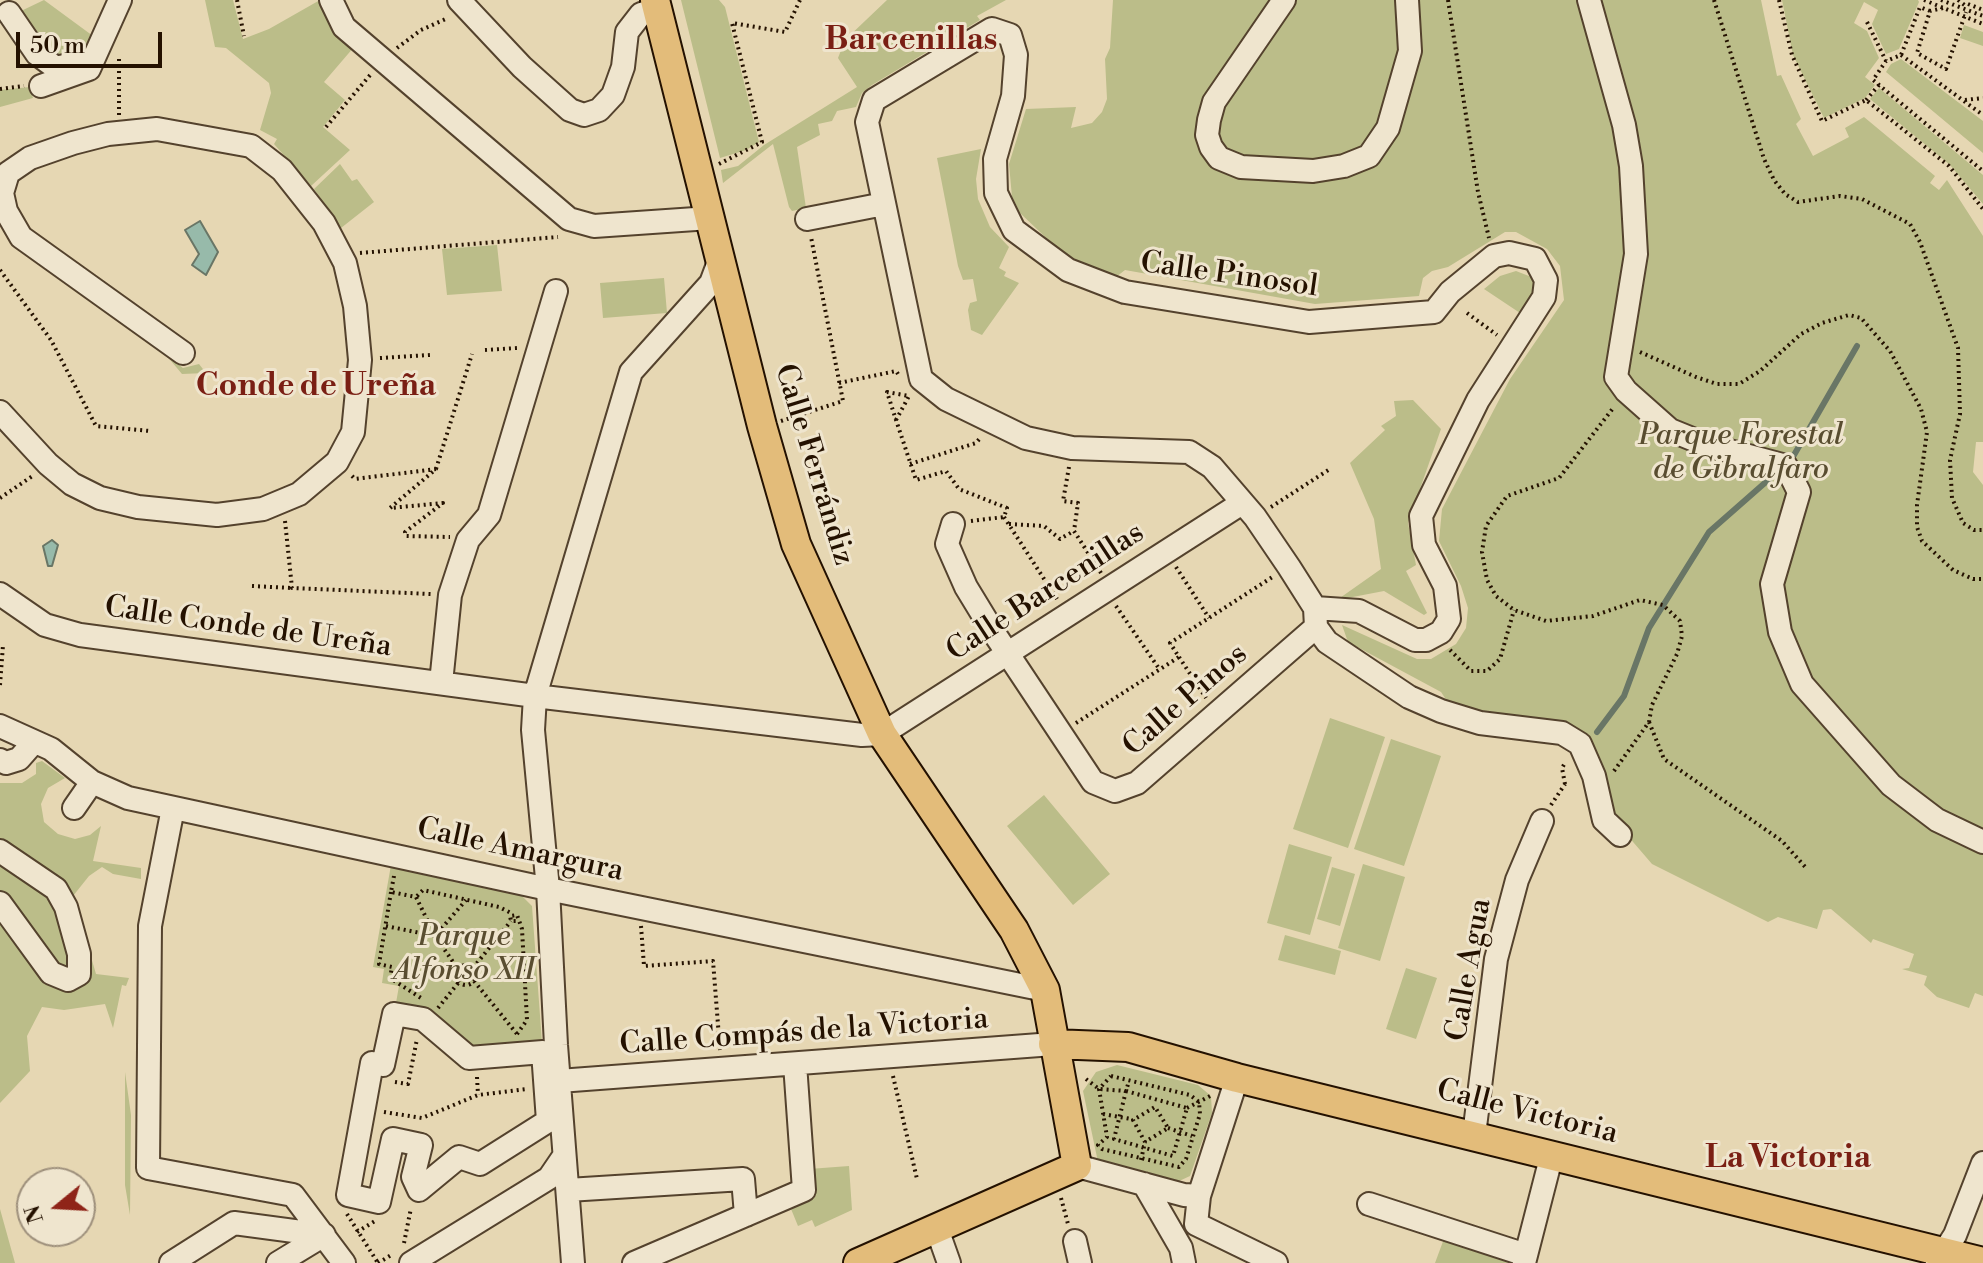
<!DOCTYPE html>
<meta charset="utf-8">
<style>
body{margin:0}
#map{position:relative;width:1983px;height:1263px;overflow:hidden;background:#e6d7b3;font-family:"Libre Bodoni",serif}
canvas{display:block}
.north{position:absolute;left:16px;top:1167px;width:80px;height:80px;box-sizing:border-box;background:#efe5ce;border:2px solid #9e907c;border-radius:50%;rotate:252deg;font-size:22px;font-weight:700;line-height:32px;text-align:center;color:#241100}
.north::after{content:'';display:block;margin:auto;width:28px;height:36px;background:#8f2418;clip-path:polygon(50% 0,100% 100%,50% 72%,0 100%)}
.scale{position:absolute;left:16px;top:32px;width:146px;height:36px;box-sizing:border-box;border:4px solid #241100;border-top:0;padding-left:10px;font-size:24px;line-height:28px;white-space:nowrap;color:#241100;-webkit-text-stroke:6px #efe5ce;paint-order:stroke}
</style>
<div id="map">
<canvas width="1983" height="1263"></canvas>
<div class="north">N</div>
<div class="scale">50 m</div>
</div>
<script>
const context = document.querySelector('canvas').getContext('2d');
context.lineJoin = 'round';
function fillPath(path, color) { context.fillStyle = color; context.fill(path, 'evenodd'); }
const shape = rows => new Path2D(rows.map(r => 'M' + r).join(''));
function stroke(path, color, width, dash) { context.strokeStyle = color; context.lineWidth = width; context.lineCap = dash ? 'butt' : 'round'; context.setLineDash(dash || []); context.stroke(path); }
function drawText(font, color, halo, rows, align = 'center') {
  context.font = font + ' "Libre Bodoni",serif'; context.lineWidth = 6; context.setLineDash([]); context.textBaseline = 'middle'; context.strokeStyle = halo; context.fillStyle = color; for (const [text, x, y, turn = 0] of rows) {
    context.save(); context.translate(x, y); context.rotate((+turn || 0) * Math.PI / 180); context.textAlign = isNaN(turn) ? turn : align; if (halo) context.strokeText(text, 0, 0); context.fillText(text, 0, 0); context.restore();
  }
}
const green = shape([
 [44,0,93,36,73,58,59,61,46,50,21,11],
 [205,0,233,0,243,39,269,29,320,0,354,47,324,82,345,100,323,127,350,150,311,186,274,144,277,139,260,130,271,93,269,83,226,48,215,47],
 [681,0,719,0,725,7,759,142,746,150,720,158],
 [887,0,1006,0,977,16,980,20,872,85,862,93,856,107,837,111,832,121,818,124,820,135,797,147,806,208,792,211,789,207,773,144,723,183,721,170,738,166,764,145,857,87,838,58,845,40],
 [1113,0,1761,0,1777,76,1781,75,1801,119,1796,124,1813,156,1849,137,1845,128,1864,117,1935,176,1930,183,1939,190,1947,180,1983,236,1983,442,1976,442,1973,472,1983,485,1983,996,1975,993,1969,1008,1937,997,1924,985,1927,976,1902,969,1909,968,1914,954,1873,939,1871,943,1831,909,1823,910,1817,929,1778,917,1768,922,1652,864,1609,814,1598,758,1591,741,1578,732,1451,707,1441,692,1348,642,1342,625,1417,659,1431,659,1456,644,1466,628,1468,608,1461,586,1439,541,1442,509,1510,379,1564,300,1560,266,1547,249,1516,232,1505,232,1448,267,1432,271,1423,278,1419,296,1315,304,1125,270,1116,277,1089,269,1060,251,1020,213,1012,197,1009,164,1026,109,1076,107,1071,128,1092,123,1102,112,1107,99,1105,59,1110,48],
 [1782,0,1918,0,1919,2,1899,49,1886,54,1872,24,1878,10,1864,2,1854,23,1867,31,1879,58,1865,77,1875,85,1865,98,1824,118,1793,55],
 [1964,25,1983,32,1983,46,1960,38],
 [1901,59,1983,121,1983,153,1886,72,1891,64],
 [30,87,33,98,0,107,0,90],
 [1879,88,1983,175,1983,204,1950,165,1870,99],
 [981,149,976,179,978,199,990,227,1009,247,999,268,1006,272,1004,276,1019,283,982,335,971,330,968,310,970,303,977,301,973,279,963,280,958,266,937,158],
 [340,164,352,181,357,179,374,202,341,228,314,189],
 [497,245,502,291,447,295,442,249],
 [1516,271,1534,278,1537,291,1520,313,1484,289,1500,276],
 [664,278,667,313,603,318,600,283],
 [166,355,183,368,199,364,206,373,182,374],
 [1413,400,1441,429,1408,523,1416,565,1406,571,1427,613,1424,615,1384,591,1337,600,1381,569,1374,519,1350,463,1385,430,1381,426,1396,416,1394,401],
 [1330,718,1385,737,1348,848,1293,829],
 [1391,739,1441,756,1404,866,1354,849],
 [42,761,65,778,48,788,41,804,44,822,58,834,75,839,90,835,101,826,93,861,141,868,141,879,113,874,102,867,89,876,73,896,96,974,129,978,126,986,122,985,113,1028,105,1004,64,1010,42,1007,27,1036,30,1071,0,1103,0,783,22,783,36,774,36,763],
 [1044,795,1110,874,1073,905,1007,826],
 [1289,844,1332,857,1310,935,1267,923],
 [1363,864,1405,877,1380,961,1338,948],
 [391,865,522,896,532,906,542,1043,469,1058,394,1014,399,986,382,983,384,969,373,967],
 [1332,867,1355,874,1340,926,1317,919],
 [1285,935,1341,951,1335,975,1278,960],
 [1406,968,1437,978,1416,1039,1386,1029],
 [1117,1065,1198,1085,1211,1096,1212,1113,1190,1176,1177,1182,1098,1162,1083,1091,1096,1072],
 [125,1072,131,1115,130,1215,125,1185],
 [849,1166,852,1210,815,1227,812,1220,798,1226,789,1204,809,1169],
 [0,1209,15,1263,0,1263],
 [1445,1236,1513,1263,1435,1263]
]);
const water = shape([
 [200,221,218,252,206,275,192,265,199,254,185,230,200,221],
 [52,540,58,545,52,566,48,566,43,546,52,540]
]);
const stream = shape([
 [1794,455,1857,346],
 [1597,732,1624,696,1649,628,1709,532,1775,474]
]);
const path = shape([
 [237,0,244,36],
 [1448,0,1478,192,1489,238],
 [1714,0,1764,159,1774,180,1785,194,1798,202,1840,196,1862,199,1910,224,1920,242,1958,348,1960,414,1950,460,1952,498,1963,523,1974,530,1983,530],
 [1779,0,1792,55,1822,121,1866,100,1949,166,1983,209],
 [1924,0,1983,24],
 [1941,0,1983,16],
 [1958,0,1967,7],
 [1968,4,1983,10],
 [1943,8,1930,11,1917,53,1946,69,1966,12],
 [1930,11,1920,7,1901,55,1886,61,1873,80,1983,171],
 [1867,22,1886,61],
 [397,48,421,30,448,18],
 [1901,55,1983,115],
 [0,89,24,86],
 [1866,100,1879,85],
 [1965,100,1983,98],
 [119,115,119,56],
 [326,127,371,74],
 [719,164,762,142,732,23,785,32,800,0],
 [360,253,558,237],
 [0,270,51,340,96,426,150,431],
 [1467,313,1497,335],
 [485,350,517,348],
 [1640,352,1696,377,1717,384,1739,384,1760,371,1801,334,1822,323,1849,315,1861,318,1890,351,1921,409,1927,432,1917,505,1917,527,1922,541,1953,570,1973,579,1983,579],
 [380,358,430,355],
 [839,383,896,371,898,374],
 [896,420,909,396,887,392,896,420,916,480,946,471,959,489,1007,508,1004,517],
 [781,421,843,401,811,237],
 [910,464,976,443,981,437],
 [1069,467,1063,501,1078,503,1074,531,1101,573],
 [436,469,472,354],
 [352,476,355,479,436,469,390,508,443,503,405,532,406,536,450,537],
 [0,498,34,475],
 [1271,507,1330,469],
 [1004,517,1057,599],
 [285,521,292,588,431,594],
 [971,521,1004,517],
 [1009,524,1044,526,1060,539,1074,531],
 [1176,567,1209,618],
 [252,586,292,588],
 [1116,606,1160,670],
 [1450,650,1471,671,1487,671,1500,659,1514,610],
 [1179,657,1206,698],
 [0,685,3,645],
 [1649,722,1664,759,1782,841,1807,869],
 [1076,723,1179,657,1170,643,1274,576],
 [1614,771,1649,722,1652,705,1677,654,1682,636,1680,621,1663,605,1640,600,1593,616,1546,621,1514,610,1496,596,1487,580,1482,552,1486,526,1507,496,1559,478,1614,407],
 [1565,784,1562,768,1565,763],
 [1551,805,1565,784],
 [394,876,391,892,416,897,435,936,458,969],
 [391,892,379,964,392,967,390,978,421,998],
 [417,896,423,890,499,907,513,914],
 [386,926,435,936,466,900],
 [641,926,644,966,713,961,720,1050],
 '456 975a10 10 0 1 1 20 0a10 10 0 1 1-20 0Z',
 [473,968,511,921],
 [474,981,517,1034],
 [438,1008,459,982],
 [517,1034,527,1020,522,929,517,915,510,916,511,921,518,921],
 [893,1076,917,1179],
 [1111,1076,1190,1095,1199,1102,1200,1114,1186,1159,1179,1167,1102,1149,1098,1145,1107,1137,1099,1089,1111,1076],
 [477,1077,478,1095],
 [1086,1079,1099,1089,1126,1091,1129,1081],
 [395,1082,408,1084,417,1039],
 [1126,1091,1187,1108,1173,1156,1114,1139,1126,1091],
 [1187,1108,1210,1096],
 [384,1112,422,1118,478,1095,526,1089],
 [1103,1114,1131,1119],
 [1168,1128,1192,1136],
 [1141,1160,1145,1142,1133,1120,1155,1107,1168,1128,1145,1142],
 [1061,1198,1068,1224],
 [347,1214,378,1263],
 [357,1232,375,1221],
 [404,1243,411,1208],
 [378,1263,393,1254]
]);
const minor = shape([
 [331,0,344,27,569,219,594,226,710,218],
 [459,0,522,67,570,110,584,115,599,110,613,95,623,67,627,32,641,14,658,9],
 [1284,0,1214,102,1209,120,1207,135,1211,147,1219,158,1241,167,1313,171,1344,166,1369,156,1388,128,1410,51,1407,0],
 [1589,0,1624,125,1631,166,1636,254,1616,377,1626,391,1670,430,1707,445,1786,466,1799,492,1772,584,1780,632,1802,684,1891,785,1937,820,1983,842],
 [9,13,37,54,56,68,82,62],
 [41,86,89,69,120,0],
 [807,219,884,204],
 [0,412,48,464,72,484,100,498,138,507,217,515,263,509,299,494,337,462,353,432,360,360,355,306,345,263,324,223,282,170,251,146,157,129,108,134,73,143,30,158,8,173,2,193,6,211,21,237,183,353],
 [953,524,947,544,966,587,994,633,1093,782,1115,791,1137,783,1316,627],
 [0,594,45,625,80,635,535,696,862,735,882,734,1242,503],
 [1315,608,1359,611,1415,640,1426,640,1441,632,1449,619,1445,586,1424,545,1421,516,1478,400,1544,297,1546,280,1535,259,1509,253,1494,256,1450,292,1434,312,1309,322,1125,292,1068,270,1014,230,996,193,995,159,1013,96,1016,55,1010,35,992,29,874,100,867,122,921,379,946,399,1026,438,1072,448,1189,452,1212,467,1255,517,1289,567,1315,608,1316,627,1327,642,1409,697,1441,711,1480,723,1562,733,1580,744,1594,776,1604,820,1620,835],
 [441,683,450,595,468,540,489,515,556,291],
 [0,726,51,749,92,782,128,798,548,889,1045,990],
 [0,760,6,763,19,759,34,742],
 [74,808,92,782],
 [173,808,150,926,148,1168,293,1195,344,1263],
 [0,851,56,889,66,907,79,954,79,974,68,980,51,973,0,903],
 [394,1014,423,1019,469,1058,543,1052,548,1121,480,1164,459,1157,419,1190,413,1177,421,1145,393,1139,379,1202,348,1195,372,1063,383,1065,394,1014],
 [559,1081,1053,1044],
 [1474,1135,1496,959,1517,880,1542,821],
 [1077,1166,1184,1195,1199,1196],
 [1144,1184,1181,1248,1184,1263],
 [568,1190,743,1179,746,1215],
 [1369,1204,1526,1255],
 [1196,1224,1199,1196,1237,1078],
 [1196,1224,1276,1263],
 [937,1229,949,1263],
 [1075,1241,1080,1263],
 [171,1263,234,1223,324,1235],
 [278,1263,324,1235],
 [411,1263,549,1178,564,1156],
 [573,1263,556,1045,548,889,533,730,535,696,631,372,711,283,720,259],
 [634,1263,804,1190,795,1064],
 [1524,1263,1552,1154],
 [1937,1263,1955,1235,1983,1163]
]);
const major = shape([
 [655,0,762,426,796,544,882,734,1014,930,1045,990,1077,1166,858,1263],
 [1053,1044,1128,1047,1237,1078,1983,1262]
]);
const streetNames = [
 ["Calle Pinosol",1229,276,8],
 ["Calle Ferrándiz",813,465,73],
 ["Calle Barcenillas",1046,593,-33],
 ["Calle Conde de Ureña",248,628,8],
 ["Calle Pinos",1186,701,-41],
 ["Calle Amargura",520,851,12],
 ["Calle Agua",1470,970,-80],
 ["Calle Compás de la Victoria",804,1033,-4],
 ["Calle Victoria",1527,1113,14]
];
const parkNames = [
 ["Parque Forestal",1741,437],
 ["de Gibralfaro",1741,471],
 ["Parque",464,938],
 ["Alfonso XII",464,972]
];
const neighbourhoodNames = [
 ["Barcenillas",911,41],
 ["Conde de Ureña",316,387],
 ["La Victoria",1788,1159]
];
fillPath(green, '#bbbd89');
fillPath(water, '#97baaa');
stroke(water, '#697666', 2);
stroke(stream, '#697666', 6);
stroke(minor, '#54422d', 26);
stroke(major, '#241100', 32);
stroke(path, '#241100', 4, [2, 4]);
stroke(minor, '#efe5ce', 22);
stroke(major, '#e3bc7a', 28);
drawText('30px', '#241100', '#efe5ce', streetNames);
drawText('italic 30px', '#594d30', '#efe5ce', parkNames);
drawText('bold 32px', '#7a1f14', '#efe5ce', neighbourhoodNames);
</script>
